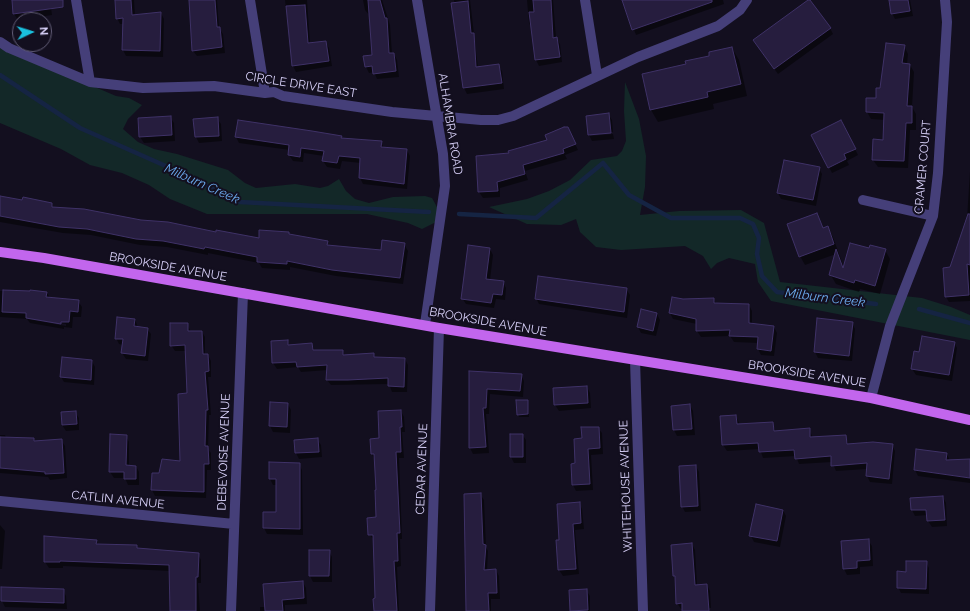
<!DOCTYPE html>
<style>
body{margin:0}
#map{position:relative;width:970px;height:611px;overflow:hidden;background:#130f1f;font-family:Raleway,sans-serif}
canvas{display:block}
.north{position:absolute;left:12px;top:12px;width:40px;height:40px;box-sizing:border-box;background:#130f1f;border:1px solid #625d77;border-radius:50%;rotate:86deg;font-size:11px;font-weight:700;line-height:16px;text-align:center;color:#d9d2fa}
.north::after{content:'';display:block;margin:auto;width:14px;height:18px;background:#1ac0de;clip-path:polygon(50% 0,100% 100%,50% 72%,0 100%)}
</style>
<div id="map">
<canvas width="970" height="611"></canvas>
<div class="north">N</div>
</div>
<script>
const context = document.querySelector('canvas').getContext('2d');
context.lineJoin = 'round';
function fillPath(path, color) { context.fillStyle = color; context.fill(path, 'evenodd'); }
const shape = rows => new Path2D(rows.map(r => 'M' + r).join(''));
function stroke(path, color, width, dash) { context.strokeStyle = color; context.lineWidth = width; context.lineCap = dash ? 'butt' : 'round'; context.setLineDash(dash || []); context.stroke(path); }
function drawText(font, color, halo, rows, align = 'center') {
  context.font = font + ' Raleway,sans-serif'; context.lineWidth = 4; context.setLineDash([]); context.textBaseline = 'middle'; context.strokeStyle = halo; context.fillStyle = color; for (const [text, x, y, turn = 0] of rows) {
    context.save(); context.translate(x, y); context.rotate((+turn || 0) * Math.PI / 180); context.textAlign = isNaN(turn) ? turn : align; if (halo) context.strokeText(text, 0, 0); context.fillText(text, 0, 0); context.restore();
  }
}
const green = shape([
 [0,45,88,84,116,96,129,98,142,105,128,119,123,129,138,142,154,149,177,154,228,170,245,183,256,188,295,184,320,188,328,186,339,179,346,191,355,199,369,203,393,197,425,196,432,198,437,207,438,216,436,222,422,229,408,223,367,214,207,214,170,199,149,185,122,173,90,165,61,149,0,123],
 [625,82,639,119,646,156,645,187,640,215,679,211,741,210,764,223,780,282,922,298,951,307,970,315,970,340,771,301,758,282,755,264,729,258,717,263,711,269,703,256,685,246,621,250,596,247,580,232,576,219,561,225,527,224,489,207,527,199,549,191,570,180,591,160,617,156,622,151,626,141,624,111]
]);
const shadow = shape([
 [13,0,50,0,52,15,18,20,14,14],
 [115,0,134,0,135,16,161,13,164,19,163,57,126,56,123,50,124,24,120,24,117,18],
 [190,0,217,0,219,28,223,34,225,53,197,56,193,51],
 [285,0,307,0,310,44,325,42,329,48,332,66,296,72,293,66],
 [363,0,382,0,390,25,392,54,394,54,397,60,399,77,377,79,374,72,369,73,366,67,364,57,373,56,370,16,365,10],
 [454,0,470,0,478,68,498,65,502,71,504,89,467,94,464,88],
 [527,0,553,0,556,38,560,44,562,62,539,66,536,60,532,29,529,23],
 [623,0,723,0,724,4,636,35],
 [890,0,910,0,913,16,895,19,892,13],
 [830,28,833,34,778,74,758,46],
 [904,46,908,54,907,64,910,65,914,72,912,107,916,114,916,130,910,130,908,168,878,167,873,160,884,141,885,120,871,119,867,112,867,99,877,99,880,89],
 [732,48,739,60,747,96,713,104,714,109,658,122,651,110,687,65],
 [608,114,612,120,613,132,590,134,590,136,613,134,614,139,592,141,589,135],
 [170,117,174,123,175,141,144,143,140,137,139,119],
 [217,118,221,124,222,141,199,143,196,137,194,120],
 [238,121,341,137,342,139,381,142,384,148,407,150,410,156,407,189,363,184,360,178,361,163,342,161,340,169,327,167,323,161,324,156,304,153,303,162,293,161,289,155,290,150,239,143,236,137],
 [567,127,578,150,565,155,567,159,525,171,528,180,500,188,500,197,483,198,479,192,477,157,510,154,548,141,546,136],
 [844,127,858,155,847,161,849,165,832,173,813,135],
 [819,168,822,174,816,206,781,199,778,193],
 [970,171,970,301,949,302,946,297,951,268,967,219],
 [0,197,52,204,54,208,260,240,290,235,327,242,329,246,381,251,404,244,408,251,403,284,336,276,290,267,290,270,262,268,259,263,208,253,208,255,167,247,140,245,91,235,63,233,0,222],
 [817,214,824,229,828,228,833,237,844,268,870,249,885,250,890,259,880,294,860,289,859,292,836,284,830,274,836,254,805,265,800,256],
 [490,249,493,255,490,280,503,282,506,288,505,300,496,299,494,308,466,304,462,298],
 [626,289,630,295,627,318,539,304,536,298],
 [0,291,47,293,50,298,78,301,82,307,81,317,73,317,72,328,64,327,64,329,30,323,27,319,0,317],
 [28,317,66,324,66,326,28,319],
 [713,299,717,304,749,305,752,311,752,324,774,327,777,333,774,356,761,355,758,349,759,343,734,342,730,336,701,337,697,331,697,324,673,319,670,313,683,300],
 [657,314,660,320,656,336,641,333,638,327],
 [135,319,138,328,147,329,151,334,148,361,126,359,122,353,123,345,119,344,116,338],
 [852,323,855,329,852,361,818,358,815,352],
 [187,324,191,332,202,332,205,337,205,355,208,355,211,361,211,377,208,377,211,415,209,415,208,449,211,453,211,470,207,470,206,498,155,496,152,490,160,474,181,463,188,394,186,351,175,351,171,345],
 [287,341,290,346,312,344,315,351,343,351,345,356,373,354,376,358,405,359,408,365,407,392,392,392,389,384,331,385,327,380,328,370,301,372,298,367,277,369,273,363],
 [954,342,957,348,952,381,916,375,912,369,920,353],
 [92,361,95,367,94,385,64,382,61,377],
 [470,372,521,375,524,381,523,397,490,394,489,414,486,414,489,453,473,454,470,448],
 [587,387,590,393,591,408,559,411,555,405],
 [527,401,529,417,519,417,518,414],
 [271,403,288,404,291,410,290,433,273,432,270,426],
 [690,405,693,411,695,435,677,436,674,430],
 [401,411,404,417,405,432,402,432,404,458,399,458,402,539,400,539,401,566,397,567,399,611,375,611,376,599,374,540,369,534,377,518,378,491,375,461,372,454],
 [75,412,79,418,79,430,66,431,62,425],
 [736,416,740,425,772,423,776,432,809,429,813,438,845,436,849,445,892,445,895,451,892,484,870,482,867,476,867,469,836,471,832,462,799,464,796,456,763,458,760,449,727,451,723,445,721,417],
 [598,428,602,433,603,454,591,455,593,490,576,491,573,485,583,439],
 [522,434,526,440,526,463,514,463,511,457],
 [0,435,5,435,6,438,34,439,36,442,61,440,65,446,67,478,50,480,48,477,0,473],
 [126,436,129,442,129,466,136,466,139,472,139,485,128,485,125,478,114,478,110,472],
 [317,439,321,445,322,457,299,459,296,453,295,441],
 [917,450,947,454,950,461,970,460,970,483,918,476,915,470],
 [299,464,302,470,303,535,267,534,264,528,277,513,277,485,273,485,270,479],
 [696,466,699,472,701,511,685,512,682,506],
 [480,494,484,500,486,547,488,551,487,571,496,570,499,576,500,599,491,599,491,611,468,611],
 [943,497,946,503,947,526,932,527,928,521,928,515,915,516,912,510,911,499],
 [579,503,582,509,584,529,575,530,579,574,563,576,559,570,560,541],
 [783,510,786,516,780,547,754,542,751,536],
 [0,525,5,531,2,569,0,569],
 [868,540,872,546,873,566,860,567,860,574,847,575,844,569],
 [96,541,99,545,136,546,138,549,198,554,201,560,201,583,198,583,200,611,171,611,170,571,63,566,63,568,49,568,45,562],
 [692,544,695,550,697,585,707,585,710,591,711,608,681,609,677,603,676,580,674,576],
 [329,551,332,557,332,582,313,582,310,576],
 [926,562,929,568,929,594,901,593,898,587,907,573],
 [303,582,306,588,307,604,285,605,285,611,260,611,260,607,266,607],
 [63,590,66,596,67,609,5,607,2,601],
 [586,590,590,596,590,611,572,611,570,591]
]);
const stream = shape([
 [0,75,80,128,168,167,240,202,429,212],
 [459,214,536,218,603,163,629,195,671,218,740,218,753,224,759,238,757,254,762,276,777,292,876,304],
 [919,309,970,323]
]);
const building = shape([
 [12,0,63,0,63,7,13,14,12,0],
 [115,0,131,0,132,15,161,12,160,51,122,50,123,18,116,19,115,0],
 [189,0,215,0,217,27,220,27,222,47,192,51,189,0],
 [368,0,380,0,385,18,387,18,389,53,394,53,396,71,373,74,372,66,365,67,363,56,372,55,368,0],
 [533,0,551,0,553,38,557,37,560,57,535,60,529,12,534,12,533,0],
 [622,0,712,0,712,2,632,30,622,0],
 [808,0,810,0,831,28,774,69,753,40,808,0],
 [889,0,908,0,910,11,891,14,889,0],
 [468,1,471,33,474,33,476,67,499,64,502,83,463,88,451,3,468,1],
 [305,5,308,43,326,41,329,61,292,66,286,6,305,5],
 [886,43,905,45,902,63,910,64,907,106,912,106,912,123,906,123,904,161,872,160,873,139,883,140,884,113,866,112,866,98,876,98,876,88,880,88,886,43],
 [732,47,741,84,707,92,708,97,650,110,642,74,686,64,685,61,709,56,709,52,732,47],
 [609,113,611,133,588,135,586,116,609,113],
 [171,116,172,135,139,137,138,118,171,116],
 [218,117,219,136,195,137,193,119,218,117],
 [238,120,312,131,342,136,341,138,382,141,381,147,407,149,404,184,359,178,360,158,339,156,337,163,322,161,324,151,301,148,300,157,288,155,289,145,235,137,238,120],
 [841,120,856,149,844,154,846,159,828,168,811,135,841,120],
 [564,127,568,127,576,144,563,149,564,153,523,165,525,174,497,182,498,191,478,192,476,156,509,153,508,151,547,140,545,135,564,127],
 [784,160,820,167,813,200,777,193,784,160],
 [0,196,22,200,23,197,52,203,52,207,84,209,141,220,168,222,216,232,216,230,259,238,259,230,289,232,289,234,328,241,327,245,381,250,382,240,405,243,400,278,332,270,287,261,287,264,257,262,257,257,205,247,204,249,163,241,136,239,87,229,59,227,0,216,0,196],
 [817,213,823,228,828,226,834,244,799,257,787,224,817,213],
 [968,214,970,214,970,265,967,264,969,295,945,297,943,268,950,267,968,214],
 [850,243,869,248,870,245,886,249,875,286,855,280,854,283,829,275,836,249,843,268,850,243],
 [468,245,490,248,486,279,504,281,502,295,493,294,491,303,461,299,468,245],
 [538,276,627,288,624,312,535,299,538,276],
 [3,290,30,291,30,290,47,292,46,297,79,300,78,312,70,311,69,322,61,322,61,324,26,318,26,313,2,312,3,290],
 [672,297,683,299,714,298,714,303,749,304,749,323,774,326,771,351,757,349,758,337,729,336,730,330,696,331,696,319,669,313,672,297],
 [641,309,657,313,653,331,637,327,641,309],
 [117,317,135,319,134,326,148,328,145,356,121,353,123,339,115,339,117,317],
 [817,318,853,322,849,356,814,352,817,318],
 [170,323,188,323,188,331,202,331,203,354,208,354,209,371,205,372,208,410,206,410,205,446,208,446,209,464,204,464,204,492,151,490,152,473,159,473,162,459,180,461,178,394,187,393,185,345,170,346,170,323],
 [922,336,955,342,949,375,911,369,914,351,919,352,922,336],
 [288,340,288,345,312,343,313,350,343,350,343,355,374,353,374,357,405,358,404,387,388,386,388,378,348,380,326,380,327,365,297,367,296,362,272,363,271,341,288,340],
 [62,357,92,360,91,380,60,377,62,357],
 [469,371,522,374,520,391,487,389,486,408,483,408,486,447,469,448,469,371],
 [587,386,588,403,554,405,553,388,587,386],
 [516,400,528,400,528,414,517,415,516,400],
 [270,402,288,403,287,427,269,426,270,402],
 [690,404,692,429,673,430,671,406,690,404],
 [401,410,402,427,400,427,401,452,396,452,400,533,397,533,398,561,394,561,397,611,374,611,373,599,375,598,373,535,368,535,367,518,376,517,375,490,376,490,374,454,371,454,370,439,379,438,378,411,401,410],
 [76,411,77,424,62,425,61,412,76,411],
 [736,415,737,424,773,422,774,431,810,428,810,437,846,435,847,444,873,442,893,444,889,479,866,476,867,463,831,466,831,456,795,459,794,450,759,452,758,443,722,445,720,416,736,415],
 [581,427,599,427,600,448,588,449,590,484,572,485,571,464,575,463,574,439,582,438,581,427],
 [110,434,127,435,126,465,136,466,136,479,124,479,124,472,109,472,110,434],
 [510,434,523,434,523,457,510,457,510,434],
 [0,437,34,438,34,441,62,439,64,473,45,474,45,472,0,468,0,437],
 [318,438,319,452,295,453,294,440,318,438],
 [916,449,947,453,946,460,970,459,970,478,914,470,916,449],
 [269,462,300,463,300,529,263,528,263,512,276,512,276,479,269,479,269,462],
 [696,465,698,506,681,507,679,466,696,465],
 [481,493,483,544,486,545,484,570,496,569,497,593,488,593,489,611,466,611,464,494,481,493],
 [943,496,945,520,927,521,926,510,911,510,910,498,943,496],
 [580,502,581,523,573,524,576,569,558,570,556,540,559,540,557,504,580,502],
 [756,504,783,510,777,541,749,536,756,504],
 [44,536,97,540,96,544,137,545,137,548,199,553,198,577,196,577,196,611,170,611,169,565,60,561,60,562,44,562,44,536],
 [869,539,870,560,857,561,857,568,843,569,841,541,869,539],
 [692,543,695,585,707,584,709,611,682,611,682,603,676,604,675,576,673,576,671,545,692,543],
 [309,550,330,550,329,576,309,576,309,550],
 [906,561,927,561,926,589,897,588,897,571,906,572,906,561],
 [303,581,304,598,282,600,283,611,265,611,263,584,303,581],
 [1,587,64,589,64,603,1,601,1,587],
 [587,589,588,610,570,611,569,590,587,589]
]);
const minor = shape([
 [76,0,90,82],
 [250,0,265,93],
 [417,0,443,154,445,186,425,324],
 [585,0,597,75],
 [0,42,9,48,90,82,143,88,214,86,265,93,274,92,283,96,392,112,481,120,498,120,513,116,638,57,718,26,740,10,747,0],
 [863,200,933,216],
 [635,360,643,611],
 [871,398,890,326,933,216,938,173,947,22,945,0],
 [0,501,234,524],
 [231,611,243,293],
 [430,611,439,328]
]);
const major = shape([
 [0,252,44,258,439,328,871,398,970,420]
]);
const streetNames = [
 ["CIRCLE DRIVE EAST",301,85,9],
 ["ALHAMBRA ROAD",450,124,81],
 ["CRAMER COURT",923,167,-85],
 ["BROOKSIDE AVENUE",168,267,10],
 ["BROOKSIDE AVENUE",488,322,10],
 ["BROOKSIDE AVENUE",807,374,9],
 ["DEBEVOISE AVENUE",224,452,-88],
 ["CEDAR AVENUE",422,469,-88],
 ["WHITEHOUSE AVENUE",626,486,-92],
 ["CATLIN AVENUE",118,500,6]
];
const waterNames = [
 ["Milburn Creek",202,184,24],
 ["Milburn Creek",825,298,7]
];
fillPath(green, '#132828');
fillPath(shadow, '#0007');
stroke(stream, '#152443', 4.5);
fillPath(building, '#261d3e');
stroke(building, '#3f3267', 1);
stroke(minor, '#453f79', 10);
stroke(major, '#c266ed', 10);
drawText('12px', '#d9d2fa', '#130f1f', streetNames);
drawText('italic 13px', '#6cabee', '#130f1f', waterNames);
</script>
